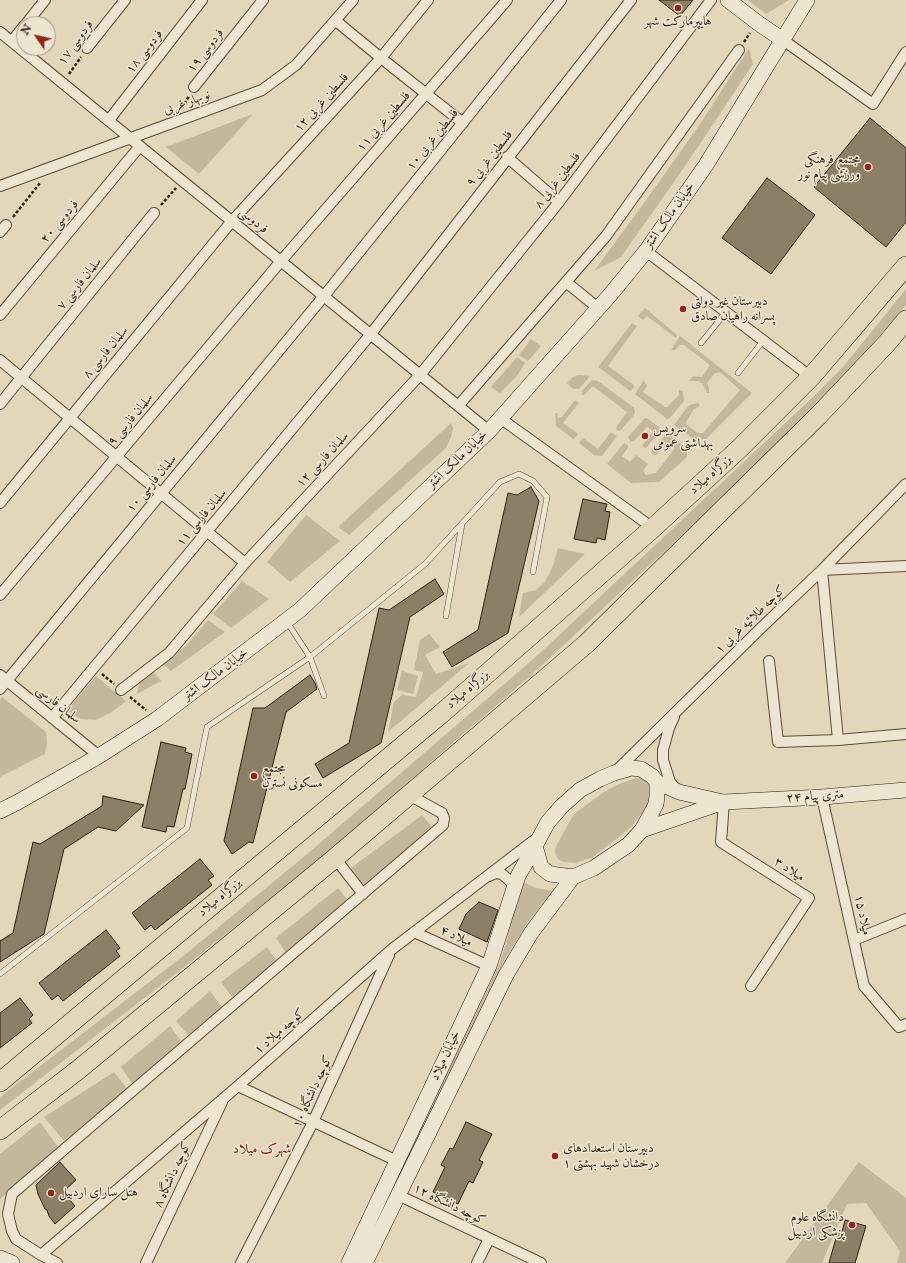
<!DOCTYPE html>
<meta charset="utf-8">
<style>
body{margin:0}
#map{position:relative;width:906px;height:1263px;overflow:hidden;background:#e3d6ba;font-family:"IM FELL Double Pica",serif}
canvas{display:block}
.north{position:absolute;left:16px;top:16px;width:40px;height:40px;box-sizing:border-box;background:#ede4d2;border:1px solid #a19583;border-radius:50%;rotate:304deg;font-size:11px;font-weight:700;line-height:16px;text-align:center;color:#2f1f0d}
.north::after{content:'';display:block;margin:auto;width:14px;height:18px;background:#8f2418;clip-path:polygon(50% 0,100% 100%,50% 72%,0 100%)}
</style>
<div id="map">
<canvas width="906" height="1263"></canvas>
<div class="north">N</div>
</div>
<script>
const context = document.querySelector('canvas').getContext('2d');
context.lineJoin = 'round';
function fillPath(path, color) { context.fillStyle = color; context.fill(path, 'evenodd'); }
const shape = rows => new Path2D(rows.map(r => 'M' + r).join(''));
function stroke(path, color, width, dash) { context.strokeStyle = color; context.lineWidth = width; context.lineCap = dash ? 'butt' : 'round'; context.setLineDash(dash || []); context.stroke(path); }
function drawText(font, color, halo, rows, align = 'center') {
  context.font = font + ' "IM FELL Double Pica",Amiri,serif'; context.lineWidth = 3; context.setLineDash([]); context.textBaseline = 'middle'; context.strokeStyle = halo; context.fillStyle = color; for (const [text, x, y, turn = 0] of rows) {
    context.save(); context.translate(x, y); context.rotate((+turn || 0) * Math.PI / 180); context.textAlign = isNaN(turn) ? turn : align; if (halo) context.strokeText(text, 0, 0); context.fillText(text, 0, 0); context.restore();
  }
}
const green = shape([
 [748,0,789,0,766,14],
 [749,48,753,64,700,144,667,192,621,257,594,271,644,203,700,124],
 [253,114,199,174,166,147],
 [906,289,906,305,826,398,743,478,539,668,335,846,201,954,0,1110,0,1097,187,953,306,855,539,654,813,397,843,367],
 [645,308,677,335,676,338,647,316,643,320,638,316],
 [632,323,637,326,608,366,634,385,634,388,630,391,598,367],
 [680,336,752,393,706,439,694,439,674,425,689,405,698,403,700,406,694,409,686,422,686,424,698,433,703,433,740,390,720,372,715,373,707,383,709,388,709,393,707,393,703,384,698,381,689,381,693,376,702,377,710,365,684,345,680,345,675,350,671,350],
 [531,339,541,346,528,361,519,355],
 [517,357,525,363,517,376,500,393,491,387],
 [578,375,590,376,579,389,573,389,567,383,573,377],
 [592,380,598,381,634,408,635,412,634,415,621,430,619,431,616,429,617,426,627,412,593,386,584,395,582,395,582,391],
 [644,380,647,386,643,392,665,407,667,407,679,395,679,390,683,391,684,401,670,418,667,419,635,394],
 [575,400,579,403,563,423,577,433,578,435,573,439,556,426,555,413,557,413,558,418,562,417],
 [645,418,647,418,660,428,660,431,646,448,644,448,643,445,653,431,647,427,634,441,631,442,628,437],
 [451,423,453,428,451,437,446,448,349,535,338,527],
 [611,432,617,436,602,456,594,455,579,443,583,438,598,449],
 [666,434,670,435,685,447,687,449,687,457,659,482,631,483,607,464,624,443,628,445,628,448,622,456,630,462,636,455,648,464,643,471,646,475,656,473,675,448,667,442,656,455,653,454,651,452],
 [306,515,340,541,290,582,267,562],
 [558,548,585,554,519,617,523,593,536,590,545,582,553,566],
 [242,581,269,599,231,628,213,614],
 [208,620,225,632,171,671,162,663,186,646],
 [429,634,440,647,425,655,436,674,469,663,388,732,394,702,402,695,416,697,423,672,414,670,420,640],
 [152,670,161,681,137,694,139,684,144,676],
 [402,671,418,676,413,694,397,690],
 [96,676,126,701,110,713,96,720,81,719,66,711],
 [2,697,46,732,47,743,45,754,0,777,0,700],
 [645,778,649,781,651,799,643,812,632,826,618,838,591,858,575,863,564,862,558,859,555,853,556,846,574,814,604,792,619,784,633,779],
 [422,815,433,828,364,885,351,868],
 [521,881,536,888,553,891,528,922,504,961,490,994,361,1263,356,1263,499,965,506,944],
 [338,888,348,901,286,953,276,938],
 [267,947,277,961,232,997,221,982],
 [210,991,222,1007,188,1035,176,1021],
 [170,1026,181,1041,132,1084,121,1067],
 [114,1072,127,1089,64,1141,44,1117],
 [40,1122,58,1147,0,1199,0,1154],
 [859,1162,906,1198,906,1263,897,1263,900,1251,866,1203,847,1204,822,1263,785,1263]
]);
const building = shape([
 [659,0,693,0,680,16,659,0],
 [870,118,906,148,906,222,886,247,814,187,870,118],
 [767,178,815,215,771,274,722,238,767,178],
 [531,487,539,501,508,633,452,667,443,652,478,630,508,493,517,495,531,487],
 [583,499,607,504,605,511,610,512,605,540,597,538,596,543,574,539,583,499],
 [435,579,444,594,410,617,381,743,323,778,315,764,349,743,379,608,389,610,435,579],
 [310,675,315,683,317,689,286,712,253,843,249,842,232,854,224,841,253,708,265,708,310,675],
 [161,742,186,748,185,752,192,754,185,789,183,789,174,827,167,826,166,832,142,827,161,742],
 [103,796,144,805,116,831,98,827,64,849,44,934,0,962,0,941,13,933,33,842,40,844,102,806,103,796],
 [200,859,214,876,208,880,212,885,155,930,151,925,145,930,132,913,200,859],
 [479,902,498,910,487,942,459,929,466,914,479,902],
 [106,930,120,948,116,951,120,956,63,1001,58,995,52,1000,39,983,106,930],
 [20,998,33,1015,29,1019,32,1023,0,1048,0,1013,20,998],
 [466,1122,492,1134,479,1160,483,1162,473,1183,469,1181,458,1204,433,1192,445,1167,441,1165,450,1148,453,1149,466,1122],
 [60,1162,76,1180,63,1192,75,1206,55,1224,49,1216,47,1210,45,1209,38,1194,36,1185,60,1162],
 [845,1220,866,1226,855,1263,829,1263,838,1231,842,1232,845,1220]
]);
const path = shape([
 [744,42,750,33],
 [69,74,81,57],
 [182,108,189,96],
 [161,205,176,188],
 [13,217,40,183],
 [102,674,114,684],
 [130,697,146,710]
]);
const lane = shape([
 [701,343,726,312],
 [738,373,763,341],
 [446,616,462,524],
 [324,696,310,657,425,564,500,482,519,474,533,481,547,497,533,572],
 [0,974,187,828,207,727,310,657,287,622]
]);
const street = shape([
 [336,21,381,58,463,123],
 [26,24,45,0],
 [0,32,489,431],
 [783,40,873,104,906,52],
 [12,41,24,26],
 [87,48,125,0],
 [194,87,263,0],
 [109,120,202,0],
 [507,157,559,202],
 [0,186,262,90,296,65,353,0],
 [0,232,6,225],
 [646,251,811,377],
 [566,282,598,308],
 [0,315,140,146],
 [0,360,245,563],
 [0,404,154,213],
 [458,406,606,236,739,50],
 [500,418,653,528],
 [0,503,232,221,381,58,428,0],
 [0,595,281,261,507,0],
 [769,661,778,742,838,740,906,734],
 [0,675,99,756],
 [0,689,324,296,561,0],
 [121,690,169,653,245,563,420,375,559,202,711,0],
 [674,717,669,728,663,750,663,760,670,782,676,789],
 [52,718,370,335,631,0],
 [838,740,822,570,906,566],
 [615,772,763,626,822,570,906,484],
 [822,797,864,986,899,1027,906,1024],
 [724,802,721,842,809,898,751,986],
 [335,858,363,894],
 [489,876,496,873,502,874,510,881,515,887],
 [414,932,489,966],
 [854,940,906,919],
 [238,1086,397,1161],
 [398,1195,541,1263],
 [41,1255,238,1086,391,950,537,838],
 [57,1263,41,1255,16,1239,12,1231,8,1214,12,1194,443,825,444,818,442,813,409,795],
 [146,1263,222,1102],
 [241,1263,313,1122,389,955],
 [477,1263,489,1239]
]);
const secondary = shape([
 [728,0,758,23,783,40],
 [631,768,641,769,652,776,657,782,657,796,656,804,652,812,642,830,628,845,594,868,573,877,550,874,541,867,535,846,548,822,562,806,580,790,600,779,614,773,631,768],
 [657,782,679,792,723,802],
 [0,811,18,802,99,756,157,719,300,610,489,431,610,295,646,251,706,165,807,0],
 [642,830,724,802,822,797,906,790],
 [0,1258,12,1263],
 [349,1263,489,966,518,876,535,846],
 [365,1263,506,975,531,933,573,877]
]);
const highway = shape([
 [0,1082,441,714,653,528,739,449,811,377,906,266],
 [0,1130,78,1070,335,858,586,644,818,416,887,343,906,320]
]);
const markers = [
 [678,8,4,"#8f2418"],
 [868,167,4,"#8f2418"],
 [683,309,4,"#8f2418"],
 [645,436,4,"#8f2418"],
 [254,776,4,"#8f2418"],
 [555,1156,4,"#8f2418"],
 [51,1193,4,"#8f2418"],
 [852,1225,4,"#8f2418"]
];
const poiNames = [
 ["هایپرمارکت شهر",678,22,"center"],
 ["مجتمع فرهنگی",860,160,"right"],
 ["ورزشی پیام نور",860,175,"right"],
 ["دبیرستان غیر دولتی",691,302],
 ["پسرانه راهیان صادق",691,317],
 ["سرویس",653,429],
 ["بهداشتی عمومی",653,444],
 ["مجتمع",262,769],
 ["مسکونی نسترن",262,784],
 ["دبیرستان استعدادهای",563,1149],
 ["درخشان شهید بهشتی ۱",563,1164],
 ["هتل سارای اردبیل",59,1193],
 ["دانشگاه علوم",844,1218,"right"],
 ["پزشکی اردبیل",844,1233,"right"]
];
const streetNames = [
 ["فردوسی ۱۷",76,43,-54],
 ["فردوسی ۱۹",206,51,-52],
 ["فردوسی ۱۸",145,52,-52],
 ["نوبهار غربی",187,103,-20],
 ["فلسطین غربی ۱۲",322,103,-48],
 ["فلسطین غربی ۱۱",384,122,-49],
 ["فلسطین غربی ۱۰",433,140,-51],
 ["فلسطین غربی ۹",490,159,-52],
 ["فلسطین غربی ۸",558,181,-52],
 ["خیابان مالک اشتر",670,216,-55],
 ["فردوسی",253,221,39],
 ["فردوسی ۲۰",60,222,-50],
 ["سلمان فارسی ۷",80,284,-51],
 ["سلمان فارسی ۸",106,353,-50],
 ["سلمان فارسی ۹",131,420,-50],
 ["سلمان فارسی ۱۲",323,460,-47],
 ["خیابان مالک اشتر",458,460,-44],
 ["بزرگراه میلاد",711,475,-42],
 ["سلمان فارسی ۱۰",152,484,-50],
 ["سلمان فارسی ۱۱",202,518,-50],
 ["کوچه طلائیه غربی ۱",751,620,-44],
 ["خیابان مالک اشتر",216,675,-37],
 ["بزرگراه میلاد",468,690,-41],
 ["سلمان فارسی",58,705,39],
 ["۲۴ متری پیام",815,797,-4],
 ["میلاد ۳",789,870,33],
 ["بزرگراه میلاد",220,898,-40],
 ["میلاد ۱۵",862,915,78],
 ["میلاد ۴",456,937,24],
 ["کوچه میلاد ۱",280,1032,-41],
 ["خیابان میلاد",446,1056,-65],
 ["کوچه دانشگاه ۱۰",313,1092,-65],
 ["کوچه دانشگاه ۸",173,1175,-65],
 ["کوچه دانشگاه ۱۲",449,1205,26]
];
const neighbourhoodNames = [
 ["شهرک میلاد",262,1150]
];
fillPath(green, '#c4b79d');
fillPath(building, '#8d7e67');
stroke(building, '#2f1f0d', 1);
stroke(lane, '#5c4d38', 6);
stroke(street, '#5c4d38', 12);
stroke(secondary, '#2f1f0d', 16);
stroke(highway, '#2f1f0d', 20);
stroke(path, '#2f1f0d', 2.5, [3, 2]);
stroke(lane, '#ede4d2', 5);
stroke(street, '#ede4d2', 10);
stroke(secondary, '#ede4d2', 15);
stroke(highway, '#e3d6ba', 19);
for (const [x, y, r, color] of markers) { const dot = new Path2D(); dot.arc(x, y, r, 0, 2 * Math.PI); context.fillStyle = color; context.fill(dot); stroke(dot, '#ede4d2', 1.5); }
drawText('13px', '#2f1f0d', '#ede4d2', poiNames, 'left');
drawText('13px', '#2f1f0d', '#ede4d2', streetNames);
drawText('14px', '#7a1f14', '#ede4d2', neighbourhoodNames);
</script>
